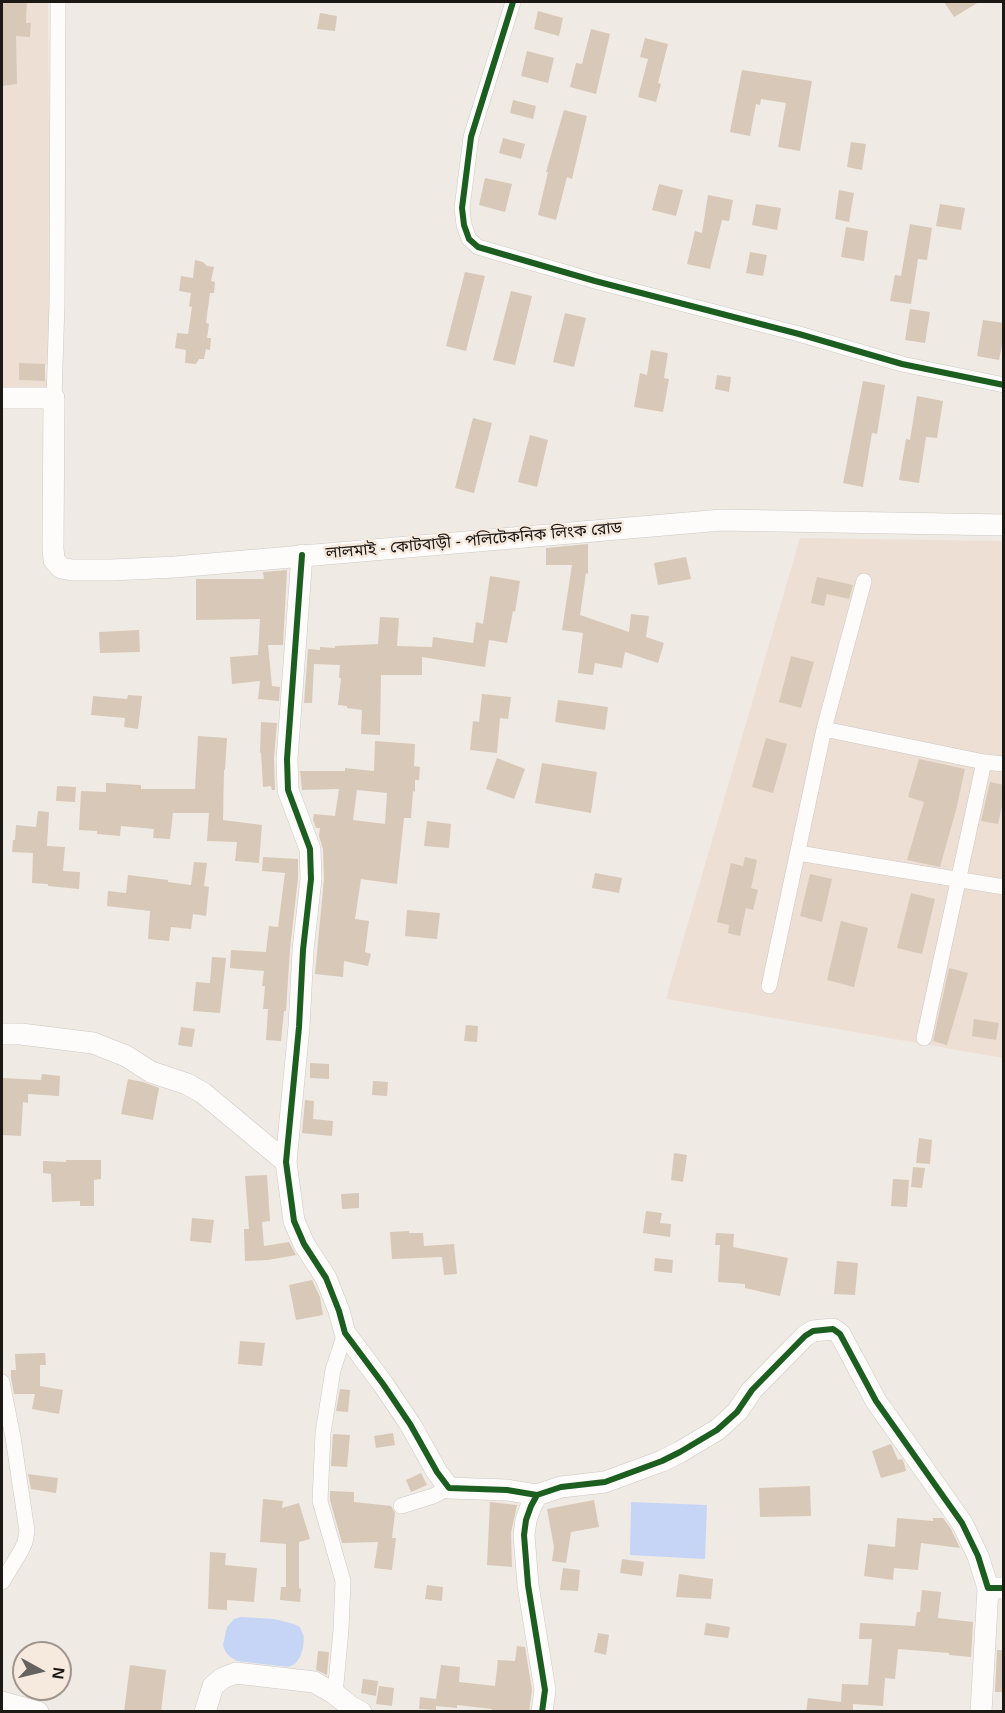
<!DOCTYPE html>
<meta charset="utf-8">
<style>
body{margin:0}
#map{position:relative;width:1005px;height:1713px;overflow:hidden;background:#f0eae4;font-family:Arial,sans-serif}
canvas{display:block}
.frame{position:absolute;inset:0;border:3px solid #1c1814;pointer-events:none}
.north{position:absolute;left:12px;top:1641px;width:60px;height:60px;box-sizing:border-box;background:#f6e9de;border:2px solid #9f958d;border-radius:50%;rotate:98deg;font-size:16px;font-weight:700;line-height:24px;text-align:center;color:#1c1814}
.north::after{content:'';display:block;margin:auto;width:21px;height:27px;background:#66625d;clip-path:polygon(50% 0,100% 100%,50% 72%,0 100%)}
</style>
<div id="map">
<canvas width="1005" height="1713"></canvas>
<div class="frame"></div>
<div class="north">N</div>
</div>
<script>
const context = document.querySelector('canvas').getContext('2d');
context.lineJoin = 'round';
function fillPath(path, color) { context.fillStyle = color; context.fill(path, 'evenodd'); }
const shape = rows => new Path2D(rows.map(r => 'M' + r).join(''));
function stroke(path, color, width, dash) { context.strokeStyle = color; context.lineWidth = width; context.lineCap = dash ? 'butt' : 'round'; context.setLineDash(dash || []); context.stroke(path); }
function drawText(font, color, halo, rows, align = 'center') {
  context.font = font + ' Arial,"Noto Sans Bengali",sans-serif'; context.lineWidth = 5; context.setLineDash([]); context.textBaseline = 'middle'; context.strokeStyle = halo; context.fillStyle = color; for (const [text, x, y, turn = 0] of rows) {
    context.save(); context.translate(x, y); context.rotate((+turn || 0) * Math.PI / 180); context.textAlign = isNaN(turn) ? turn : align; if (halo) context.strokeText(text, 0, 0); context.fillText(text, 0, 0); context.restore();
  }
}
const built = shape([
 [2,2,2,26,16,27,30,37,31,23,26,23,27,2,48,2,51,389,2,389,2,86,17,84,9,55,16,43,4,31,2,34],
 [20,363,49,365,49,381,19,380],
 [800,538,1003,541,1003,1058,666,999]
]);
const water = shape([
 [631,1502,707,1505,705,1559,630,1555],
 [241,1617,274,1619,294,1624,300,1627,304,1637,303,1648,300,1657,295,1664,288,1667,237,1661,229,1656,225,1651,223,1645,227,1627,234,1619]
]);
const building = shape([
 [3,2,27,2,26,23,31,23,30,37,16,36,17,84,2,86],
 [944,2,979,2,954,17],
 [538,11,563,18,559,36,534,29],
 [320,13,337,16,335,31,317,29],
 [591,29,610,34,596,94,570,87,576,63,582,64],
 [645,38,668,44,658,83,661,84,656,102,638,97,648,59,640,57],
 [527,51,554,58,548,83,521,76],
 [742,70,812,81,800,151,778,147,786,103,761,99,760,105,756,104,750,136,730,132],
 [513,100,536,106,533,119,510,113],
 [564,110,587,116,572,179,567,177,556,220,538,215,548,172,546,172],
 [503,138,525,144,521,159,499,153],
 [851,142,866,144,862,170,847,167],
 [485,178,512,184,505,212,479,205],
 [659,184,683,190,676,216,652,210],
 [839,190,854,193,849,222,835,219],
 [708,195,733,200,729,221,722,220,710,269,687,264,695,231,702,233],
 [756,204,781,208,777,230,752,225],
 [940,204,965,208,961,230,936,226],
 [910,224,932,228,927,260,918,259,911,304,890,301,895,275,901,276],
 [846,227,868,231,864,261,841,257],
 [750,252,767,255,763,276,746,273],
 [195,260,203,262,207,266,214,267,211,281,215,282,214,293,210,293,206,323,209,324,207,338,211,338,210,350,206,349,204,359,199,359,196,364,185,363,186,350,175,348,177,333,188,334,192,307,189,306,191,293,179,291,181,276,193,278],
 [465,272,485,276,466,351,446,346],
 [511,291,532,296,515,365,493,360],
 [910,309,930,312,925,343,905,340],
 [565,313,586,318,574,367,553,362],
 [983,320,1004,323,1004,336,999,360,977,356],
 [651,350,668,353,664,378,669,379,663,412,634,407,640,373,647,375],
 [19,363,45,364,45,381,19,380],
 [717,375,731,377,729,392,715,389],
 [863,381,885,385,877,434,872,433,863,487,843,483],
 [917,396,943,401,937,438,926,437,919,483,899,480,906,439,910,440],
 [473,418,492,423,474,493,455,488],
 [530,435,548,440,537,487,518,482],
 [588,544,588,574,586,573,580,615,629,632,631,614,649,616,646,637,664,643,658,663,625,652,622,668,595,663,593,675,578,673,583,633,562,630,572,565,546,565,546,548],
 [686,557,691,579,658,585,654,563],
 [287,570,283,645,268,645,272,686,280,687,279,701,258,699,260,681,232,684,230,657,258,655,260,619,196,620,196,579,264,579,263,572],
 [490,576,520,581,515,612,513,611,507,643,489,640,485,667,422,657,422,675,381,675,380,735,361,734,362,710,347,708,347,706,338,705,341,678,339,678,340,665,314,664,312,703,304,703,308,649,320,650,320,647,335,648,335,646,378,644,380,617,399,618,397,646,432,647,433,637,473,643,476,622,483,624],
 [817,577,853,585,849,599,827,594,824,606,811,603],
 [139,630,140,652,100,653,99,632],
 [791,656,814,662,801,708,779,702],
 [482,694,511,697,508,719,500,718,497,753,470,750,473,721,479,722],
 [128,695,142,696,138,729,124,727,125,718,91,715,93,696,127,699],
 [558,700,608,707,605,730,555,722],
 [261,722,277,723,274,758,275,790,272,790,271,786,263,787,261,753,260,753],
 [198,736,227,738,225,770,224,770,223,820,262,825,259,863,235,861,237,842,207,841,209,813,173,813,170,839,153,838,154,829,121,826,120,836,97,834,97,831,79,830,81,791,106,792,106,783,141,785,141,789,195,789],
 [766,738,787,744,773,793,752,787],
 [375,741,415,744,414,766,420,767,419,780,415,780,415,792,413,791,411,818,404,818,397,884,361,879,355,919,369,921,365,952,371,954,368,966,344,961,343,977,315,974,324,879,323,849,319,836,320,828,316,828,313,820,314,814,335,816,339,789,302,790,300,771,345,771,345,768,374,771],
 [357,790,387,793,385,824,353,820],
 [497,758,525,769,514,799,486,789],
 [919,759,965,769,956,810,940,867,907,860,924,802,908,797],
 [542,763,597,772,591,813,535,803],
 [990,782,1004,785,1004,797,998,824,981,821],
 [57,786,76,787,75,802,56,801],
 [38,811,49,812,47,846,65,847,63,871,80,872,79,889,48,886,48,884,32,883,33,853,12,852,13,840,15,840,16,825,36,827],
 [427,821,451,824,449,848,424,846],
 [263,857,298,859,298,878,290,949,286,1011,284,1011,281,1041,266,1040,268,1009,263,1009,265,986,262,986,264,971,230,968,231,950,266,952,269,926,278,927,285,873,262,871],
 [745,857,757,860,751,888,758,890,753,910,746,908,740,936,728,933,729,925,717,922,731,863,743,866],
 [194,862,207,863,204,886,209,887,206,916,193,914,191,929,171,927,169,941,148,939,150,911,107,906,108,891,126,893,128,875,168,880,168,882,191,885],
 [595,873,622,878,619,893,592,888],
 [810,874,832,879,822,922,800,916],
 [911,893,935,899,922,954,897,948],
 [407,910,440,913,437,939,405,936],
 [841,921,868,928,854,987,827,980],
 [212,957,226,958,220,1013,193,1011,196,982,210,983],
 [949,968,968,973,947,1045,933,1041],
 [974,1019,999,1023,996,1040,972,1036],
 [466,1025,478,1026,477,1042,464,1041],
 [181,1027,195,1029,192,1047,178,1045],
 [310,1063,329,1064,329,1079,310,1078],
 [42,1074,60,1076,59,1096,28,1094,28,1103,23,1102,21,1136,2,1135,3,1078,41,1080],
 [128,1079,143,1082,159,1088,153,1120,121,1114],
 [373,1081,388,1082,387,1096,372,1095],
 [305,1100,314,1101,313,1119,333,1121,332,1136,302,1133],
 [919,1138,932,1140,930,1164,916,1163],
 [674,1153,687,1155,683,1182,671,1180],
 [66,1160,101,1160,101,1179,94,1180,94,1206,80,1206,80,1201,52,1202,51,1174,43,1173,43,1161,66,1162],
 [913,1167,925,1168,922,1188,911,1187],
 [267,1175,270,1221,262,1222,264,1246,289,1242,296,1255,268,1260,245,1261,244,1229,249,1229,245,1176],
 [893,1179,909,1180,907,1207,891,1206],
 [359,1193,359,1208,342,1209,341,1194],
 [646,1211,662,1213,660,1223,671,1224,670,1237,643,1233],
 [192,1218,214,1220,211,1243,190,1241],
 [409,1231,409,1233,423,1233,424,1246,454,1244,457,1274,444,1275,442,1257,392,1259,390,1232],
 [716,1233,734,1234,733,1247,788,1258,780,1296,745,1288,745,1284,718,1282,720,1245,715,1245],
 [655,1258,673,1260,672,1273,654,1271],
 [837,1261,858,1263,855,1295,834,1294],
 [312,1280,320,1297,323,1315,296,1320,289,1285],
 [240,1341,265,1343,262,1366,238,1364],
 [45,1353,46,1365,40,1365,40,1386,63,1390,59,1414,32,1409,35,1394,14,1394,11,1378,11,1370,16,1370,15,1354],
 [340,1389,350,1390,348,1412,336,1411],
 [393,1433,395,1445,376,1448,374,1436],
 [333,1434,350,1435,347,1467,331,1466],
 [891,1444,898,1460,902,1459,904,1463,906,1471,881,1478,872,1451],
 [421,1473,427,1485,411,1492,406,1480],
 [28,1474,58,1478,56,1493,31,1489],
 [810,1486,811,1516,760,1517,759,1488],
 [330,1491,354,1492,354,1502,391,1506,395,1513,392,1538,396,1538,392,1570,374,1568,378,1542,342,1543,330,1500],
 [263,1499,283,1501,282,1508,299,1503,310,1539,299,1542,299,1588,301,1589,300,1602,280,1600,281,1587,286,1587,286,1544,260,1542],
 [594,1500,599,1527,571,1532,566,1563,552,1561,554,1547,547,1509],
 [490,1502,517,1505,511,1533,512,1567,487,1565],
 [897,1518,933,1521,933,1518,943,1518,951,1529,960,1548,921,1543,918,1570,894,1568,893,1580,864,1576,868,1544,895,1547],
 [210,1552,226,1553,225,1565,257,1568,254,1602,227,1600,227,1610,208,1609],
 [622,1559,644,1562,642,1576,620,1573],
 [563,1568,580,1570,578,1591,560,1590],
 [679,1574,713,1579,711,1599,676,1597],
 [427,1585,443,1587,442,1601,425,1599],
 [922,1590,941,1592,938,1618,973,1622,971,1657,949,1655,949,1653,898,1649,895,1679,885,1678,883,1706,853,1704,853,1712,806,1712,808,1698,841,1702,842,1684,868,1685,872,1639,859,1639,860,1623,915,1626,917,1612,920,1612],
 [706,1623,730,1627,728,1638,704,1635],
 [598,1633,609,1635,606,1655,594,1652],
 [517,1646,525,1647,532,1690,529,1712,492,1712,492,1709,457,1705,457,1708,436,1706,436,1710,419,1709,420,1697,436,1699,441,1665,460,1667,459,1682,495,1686,498,1660,515,1661],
 [997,1650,1004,1650,1004,1692,995,1692],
 [318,1651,329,1652,327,1675,316,1670],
 [130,1665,166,1670,161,1712,124,1712],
 [363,1679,378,1681,376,1696,361,1693],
 [379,1686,394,1688,392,1706,376,1704]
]);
const street = shape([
 [513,2,471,137,462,208,464,225,469,239,478,247,595,281,799,334,902,364,1004,385],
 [54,398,57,304,58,2],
 [824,729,984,762,1004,764],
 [798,853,1004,887],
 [769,986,824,729,864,581],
 [924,1038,984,762],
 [2,1382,13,1437,27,1531,25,1542,21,1551,2,1582],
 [401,1506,433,1496,449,1488],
 [335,1694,341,1630,343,1581,320,1501,323,1433,333,1370,345,1333]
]);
const secondary = shape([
 [2,398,54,398,53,548,54,560,61,568,72,570,112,570,175,567,722,520,1004,525],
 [302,555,287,759,288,790,310,849,311,879,303,950,299,1027,286,1162,294,1221,304,1244,326,1278,339,1311,345,1333,383,1384,410,1424,437,1472,449,1488,507,1490,537,1495],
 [2,1034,21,1034,93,1043,126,1056,151,1072,187,1084,203,1093,286,1162],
 [2,1702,38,1712],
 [205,1712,213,1686,223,1678,236,1673,314,1682,335,1694,351,1707,361,1712],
 [542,1712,545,1690,528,1585,524,1535,526,1520,531,1506,537,1495,561,1487,605,1482,662,1461,680,1452,717,1430,737,1412,752,1390,805,1336,813,1331,833,1329,840,1334,876,1401,962,1523,978,1556,988,1588,1004,1588],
 [981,1712,988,1588]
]);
const cycleway = shape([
 [513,2,471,137,462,208,464,225,469,239,478,247,595,281,799,334,902,364,1004,385],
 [302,555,287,759,288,790,310,849,311,879,303,950,299,1027,286,1162,294,1221,304,1244,326,1278,339,1311,345,1333,383,1384,410,1424,437,1472,449,1488,507,1490,537,1495],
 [542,1712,545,1690,528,1585,524,1535,526,1520,531,1506,537,1495,561,1487,605,1482,662,1461,680,1452,717,1430,737,1412,752,1390,805,1336,813,1331,833,1329,840,1334,876,1401,962,1523,978,1556,988,1588,1004,1588]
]);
const streetNames = [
 ["লালমাই - কোটবাড়ী - পলিটেকনিক লিংক রোড",474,541,-5]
];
fillPath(built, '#eddfd4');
fillPath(water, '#c6d5f5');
fillPath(building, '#d8c8b8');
stroke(street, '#cdc8c4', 16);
stroke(secondary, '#cdc8c4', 22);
stroke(street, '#fdfcfb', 15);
stroke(secondary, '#fdfcfb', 21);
stroke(cycleway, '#1b5e20', 6);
drawText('16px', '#1c1814', '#f6e9de', streetNames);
</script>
